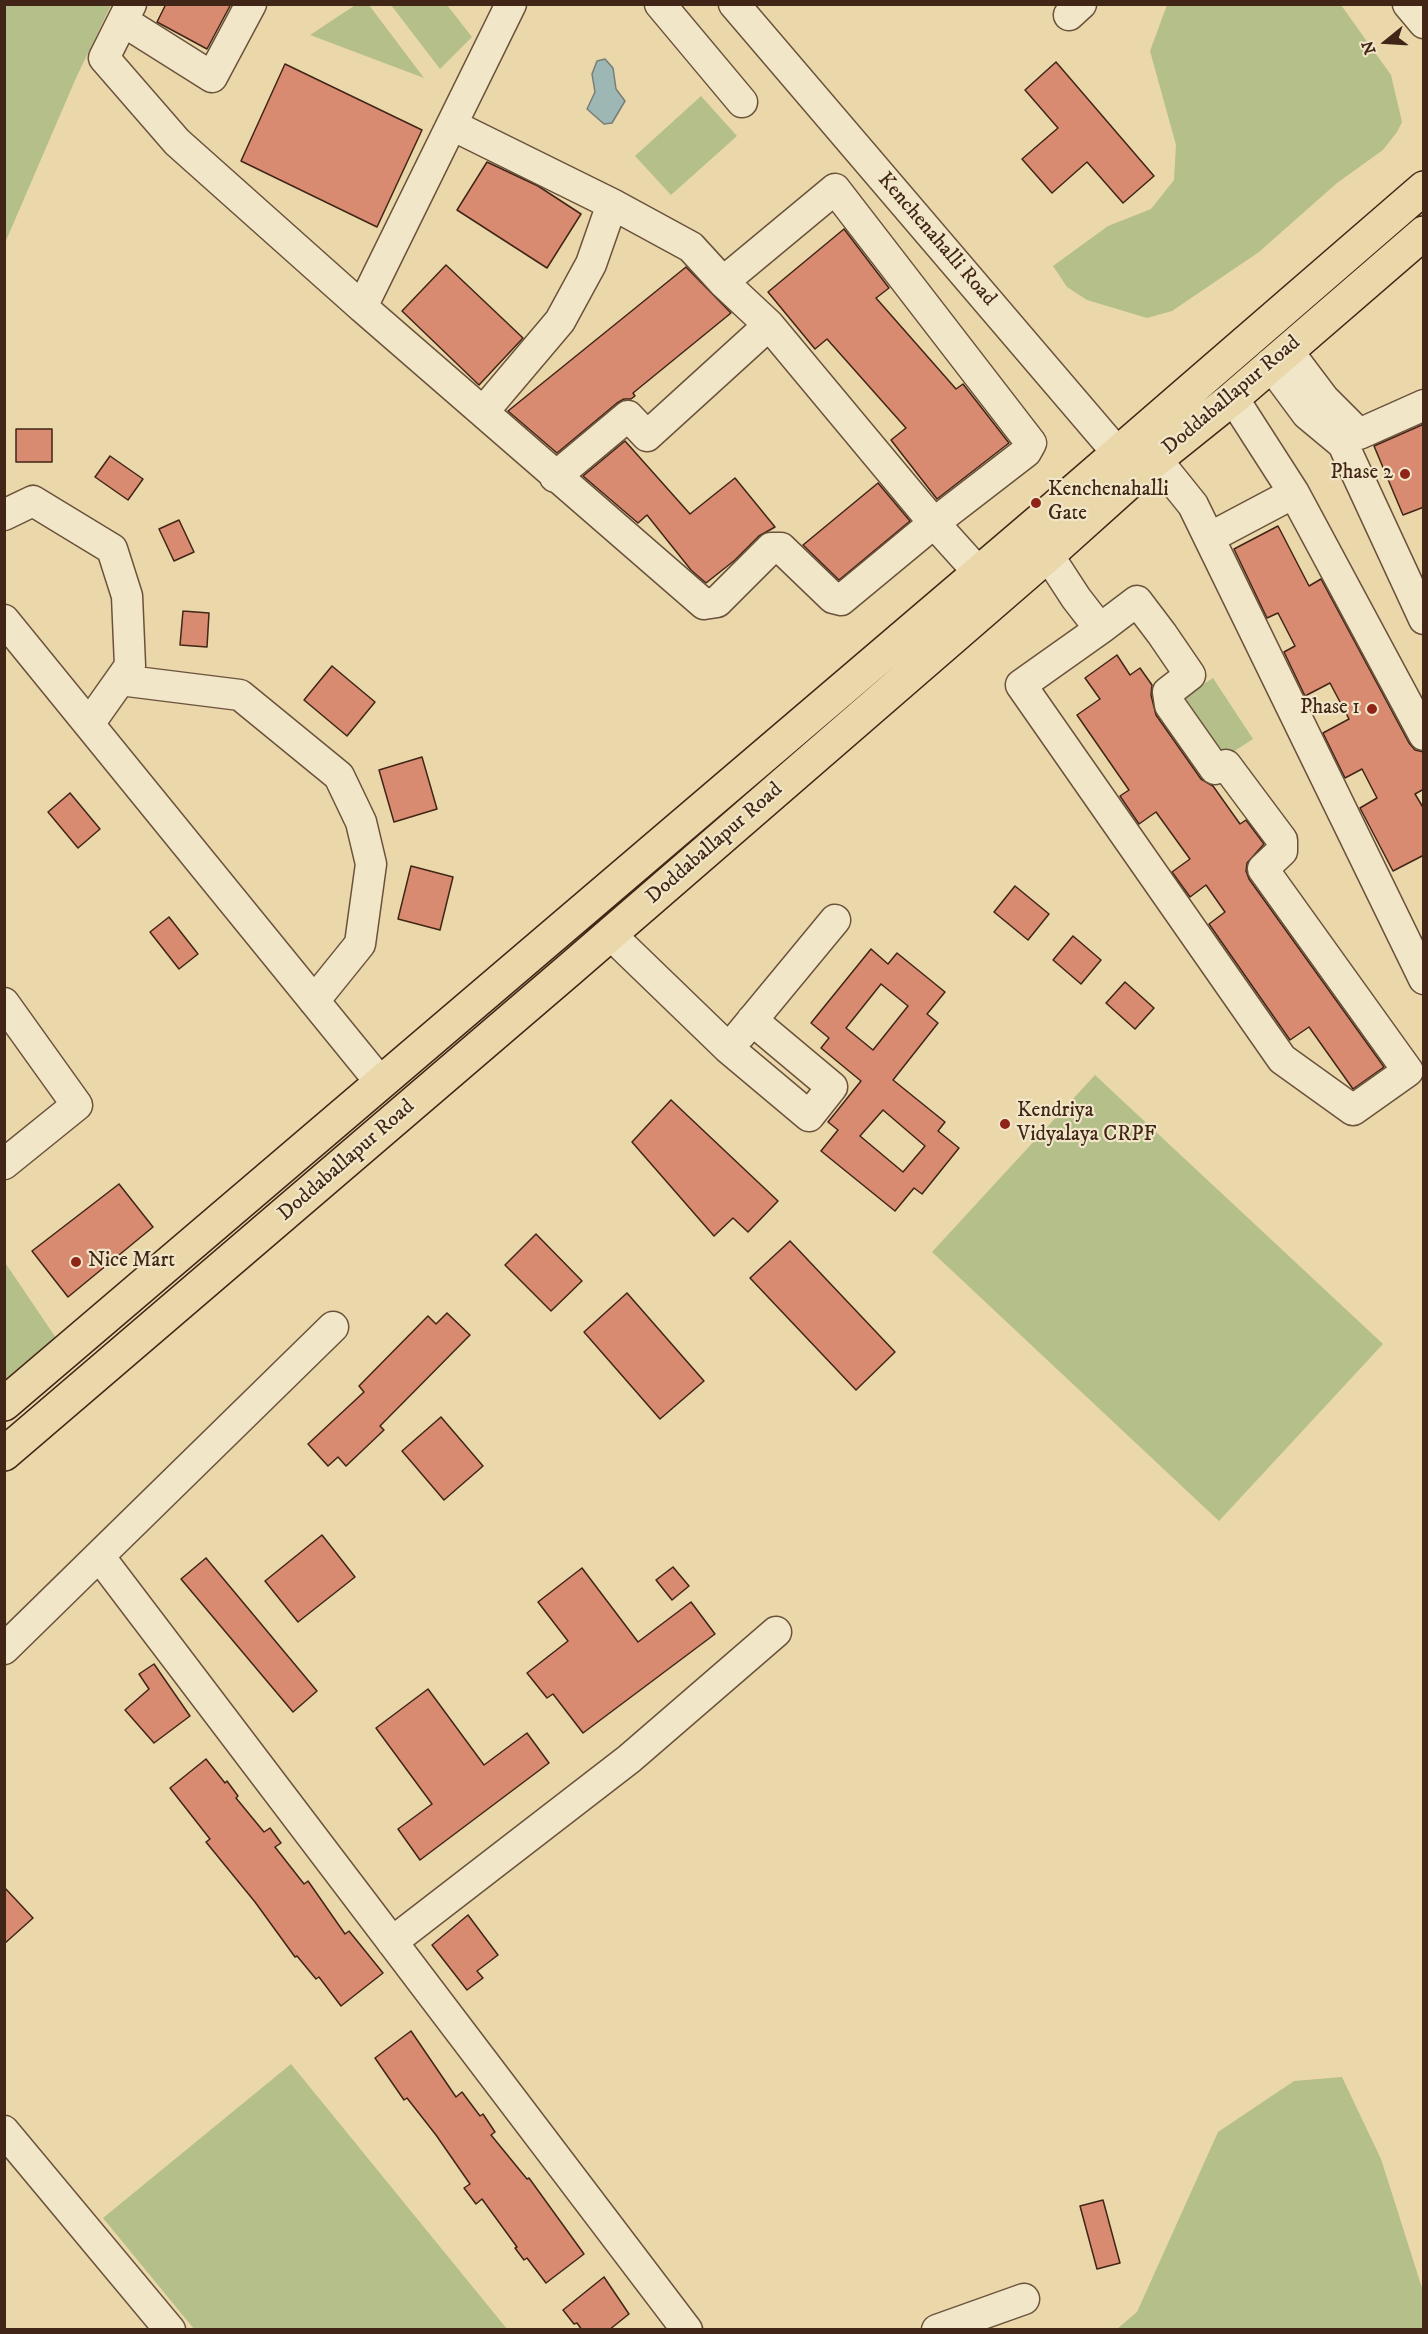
<!DOCTYPE html>
<style>
body{margin:0}
#map{position:relative;width:1428px;height:2334px;overflow:hidden;background:#ead8aa;font-family:"IM FELL DW Pica",serif}
canvas{display:block}
.frame{position:absolute;inset:0;border:6px solid #412517;pointer-events:none}
.north{position:absolute;left:1356px;top:12px;width:60px;height:60px;-webkit-text-stroke:4px #f1e6c8;paint-order:stroke;rotate:252deg;font-size:16px;font-weight:700;line-height:24px;text-align:center;color:#412517}
.north::after{content:'';display:block;margin:auto;width:21px;height:27px;background:#412517;clip-path:polygon(50% 0,100% 100%,50% 72%,0 100%)}
</style>
<div id="map">
<canvas width="1428" height="2334"></canvas>
<div class="frame"></div>
<div class="north">N</div>
</div>
<script>
const context = document.querySelector('canvas').getContext('2d');
context.lineJoin = 'round';
function fillPath(path, color) { context.fillStyle = color; context.fill(path, 'evenodd'); }
const shape = rows => new Path2D(rows.map(r => 'M' + r).join(''));
function stroke(path, color, width, dash) { context.strokeStyle = color; context.lineWidth = width; context.lineCap = dash ? 'butt' : 'round'; context.setLineDash(dash || []); context.stroke(path); }
function drawText(font, color, halo, rows, align = 'center') {
  context.font = font + ' "IM FELL DW Pica",serif'; context.lineWidth = 4.5; context.setLineDash([]); context.textBaseline = 'middle'; context.strokeStyle = halo; context.fillStyle = color; for (const [text, x, y, turn = 0] of rows) {
    context.save(); context.translate(x, y); context.rotate((+turn || 0) * Math.PI / 180); context.textAlign = isNaN(turn) ? turn : align; if (halo) context.strokeText(text, 0, 0); context.fillText(text, 0, 0); context.restore();
  }
}
const green = shape([
 [5,4,111,5,76,78,5,243],
 [357,4,369,5,424,78,310,35],
 [391,5,447,5,472,37,440,69],
 [1167,5,1341,5,1391,75,1402,122,1397,132,1383,150,1337,183,1259,252,1172,311,1147,318,1087,300,1067,287,1053,266,1108,226,1151,209,1174,180,1176,145,1150,51],
 [701,96,737,136,671,195,635,156],
 [1213,678,1253,739,1216,763,1176,702],
 [1095,1075,1383,1344,1219,1521,932,1252],
 [4,1261,58,1341,4,1384],
 [291,2064,507,2329,194,2329,103,2218],
 [1342,2077,1381,2159,1423,2291,1423,2329,1117,2329,1137,2312,1218,2132,1294,2081]
]);
const water = shape([
 [605,59,613,68,616,89,625,101,612,123,604,124,587,109,595,92,592,74,597,61,605,59]
]);
const building = shape([
 [166,4,231,4,207,49,157,22,166,4],
 [1056,62,1154,176,1123,203,1087,162,1052,193,1022,159,1058,128,1025,90,1056,62],
 [285,64,422,130,377,227,241,161,285,64],
 [487,162,538,186,581,214,547,268,457,210,487,162],
 [844,229,889,288,876,298,956,389,963,384,1009,443,937,499,891,440,906,428,827,339,815,349,768,292,844,229],
 [446,265,523,338,479,385,402,311,446,265],
 [686,267,731,313,633,393,635,396,631,399,624,399,617,403,557,453,508,411,686,267],
 [1424,424,1424,507,1403,515,1374,446,1424,424],
 [16,429,52,429,52,462,16,462,16,429],
 [625,441,690,514,735,478,775,527,759,536,735,560,706,583,691,570,647,515,638,523,583,476,625,441],
 [110,456,143,479,128,500,95,477,110,456],
 [878,483,910,521,839,580,803,545,878,483],
 [179,520,194,552,174,561,159,529,179,520],
 [1278,526,1309,586,1321,579,1409,743,1415,750,1424,752,1424,789,1415,794,1424,809,1424,855,1393,871,1360,808,1377,798,1362,769,1345,778,1323,733,1349,719,1330,683,1305,696,1284,652,1295,646,1278,613,1267,618,1234,549,1278,526],
 [183,611,209,613,207,647,180,645,183,611],
 [1117,655,1130,675,1140,668,1152,685,1151,695,1156,715,1201,779,1213,786,1240,824,1246,820,1264,844,1247,863,1246,871,1249,879,1384,1067,1353,1089,1309,1027,1290,1040,1209,924,1225,912,1206,885,1190,897,1172,872,1190,859,1156,812,1139,824,1120,796,1129,790,1077,715,1100,699,1085,678,1117,655],
 [332,666,375,702,347,736,304,700,332,666],
 [422,757,437,809,394,822,379,770,422,757],
 [70,793,100,829,78,848,48,812,70,793],
 [411,866,453,877,440,930,398,919,411,866],
 [1015,886,1049,914,1028,940,994,912,1015,886],
 [169,917,198,954,179,969,150,932,169,917],
 [1073,936,1101,960,1081,984,1053,960,1073,936],
 [871,949,888,964,897,953,945,992,927,1014,938,1023,893,1080,945,1122,938,1131,959,1148,922,1194,914,1188,895,1211,821,1151,838,1130,828,1122,861,1081,821,1048,829,1038,811,1023,871,949],
 [881,984,908,1006,873,1050,846,1028,881,984],
 [883,1110,925,1146,903,1172,860,1136,883,1110],
 [1125,982,1154,1008,1135,1029,1106,1003,1125,982],
 [671,1100,778,1201,748,1232,733,1218,714,1236,632,1142,671,1100],
 [119,1184,153,1227,68,1297,32,1251,119,1184],
 [536,1234,582,1281,551,1311,505,1265,536,1234],
 [790,1241,895,1352,856,1390,750,1278,790,1241],
 [627,1293,704,1381,660,1419,584,1332,627,1293],
 [447,1313,470,1335,380,1426,384,1430,346,1466,338,1457,328,1466,308,1444,364,1392,359,1386,428,1316,436,1324,447,1313],
 [441,1417,483,1466,444,1500,402,1451,441,1417],
 [322,1535,355,1577,298,1622,265,1581,322,1535],
 [206,1558,317,1691,293,1712,181,1579,206,1558],
 [673,1567,689,1586,672,1600,656,1580,673,1567],
 [582,1568,638,1642,691,1602,715,1634,583,1733,553,1694,547,1698,527,1673,568,1641,538,1602,582,1568],
 [154,1664,190,1716,154,1743,125,1710,149,1689,139,1674,154,1664],
 [428,1689,484,1765,527,1733,549,1763,420,1860,398,1829,432,1804,376,1728,428,1689],
 [206,1759,225,1783,227,1781,238,1796,236,1798,264,1832,270,1828,281,1843,275,1847,304,1884,308,1881,345,1934,349,1931,383,1973,341,2006,319,1977,316,1979,297,1956,295,1957,255,1902,206,1842,210,1839,170,1788,206,1759],
 [4,1887,33,1918,4,1944,4,1887],
 [468,1915,498,1955,477,1971,483,1978,467,1990,432,1945,468,1915],
 [411,2031,456,2097,462,2092,480,2116,483,2114,495,2132,491,2135,527,2179,529,2178,584,2254,546,2283,527,2258,524,2260,515,2248,517,2247,482,2199,476,2204,464,2188,470,2184,436,2135,407,2098,404,2100,375,2058,411,2031],
 [1103,2200,1120,2263,1097,2269,1080,2206,1103,2200],
 [604,2277,629,2314,609,2330,582,2330,577,2323,574,2324,563,2310,604,2277]
]);
const minor = shape([
 [131,4,104,58,177,142,362,307,511,4],
 [660,4,742,102],
 [734,4,1133,471],
 [1408,4,1424,23],
 [1069,15,1081,4],
 [123,21,212,77,251,4],
 [452,125,612,204,591,264,560,321,483,412],
 [612,204,691,247,723,282],
 [362,307,704,604,717,602,771,548,781,548,833,598,841,600,934,523,1026,452,1031,443,835,189,723,282,769,325,934,523,979,573],
 [1287,350,1324,399,1359,434,1424,405],
 [1270,364,1307,414,1343,444,1424,619],
 [1233,398,1294,493,1424,735],
 [1156,459,1193,505,1424,979],
 [555,477,628,416,647,436,769,325],
 [4,515,33,501,112,549,127,596,130,666,89,724],
 [1209,538,1294,493],
 [1048,555,1076,598,1100,629,1021,685,1282,1059,1353,1110,1408,1071,1263,869,1282,851,1282,840,1226,765,1215,769,1170,705,1168,692,1190,675,1162,634,1137,601,1100,629],
 [4,620,381,1083],
 [120,680,240,695,339,776,361,822,371,864,360,944,314,1001],
 [610,934,728,1048,809,1116,832,1087,752,1020],
 [4,1003,77,1105,4,1164],
 [740,1035,835,920],
 [99,1556,687,2330],
 [4,1649,333,1327],
 [392,1942,629,1759,776,1632],
 [4,2131,170,2330],
 [937,2330,1024,2299]
]);
const major = shape([
 [4,1404,1044,517,1424,188],
 [4,1454,569,970,1048,555,1137,475,1233,398,1424,233]
]);
const markers = [
 [1405,474,6,"#8f2418"],
 [1036,503,6,"#8f2418"],
 [1372,709,6,"#8f2418"],
 [1005,1124,6,"#8f2418"],
 [76,1262,6,"#8f2418"]
];
const streetNames = [
 ["Kenchenahalli Road",936,240,49],
 ["Doddaballapur Road",1232,396,-40],
 ["Doddaballapur Road",715,844,-41],
 ["Doddaballapur Road",347,1161,-41]
];
const poiNames = [
 ["Phase 2",1393,474,"right"],
 ["Kenchenahalli",1048,491],
 ["Gate",1048,515],
 ["Phase 1",1360,709,"right"],
 ["Kendriya",1017,1112],
 ["Vidyalaya CRPF",1017,1136],
 ["Nice Mart",88,1262]
];
fillPath(green, '#b5bf8a');
fillPath(water, '#9db7b5');
stroke(water, '#787d76', 1.5);
fillPath(building, '#d88b71');
stroke(building, '#412517', 1.5);
stroke(minor, '#6b523c', 33);
stroke(major, '#412517', 36);
stroke(minor, '#f1e6c8', 30);
stroke(major, '#ead8aa', 33);
for (const [x, y, r, color] of markers) { const dot = new Path2D(); dot.arc(x, y, r, 0, 2 * Math.PI); context.fillStyle = color; context.fill(dot); stroke(dot, '#f1e6c8', 2); }
drawText('21px', '#412517', '#f1e6c8', streetNames);
drawText('21px', '#412517', '#f1e6c8', poiNames, 'left');
</script>
